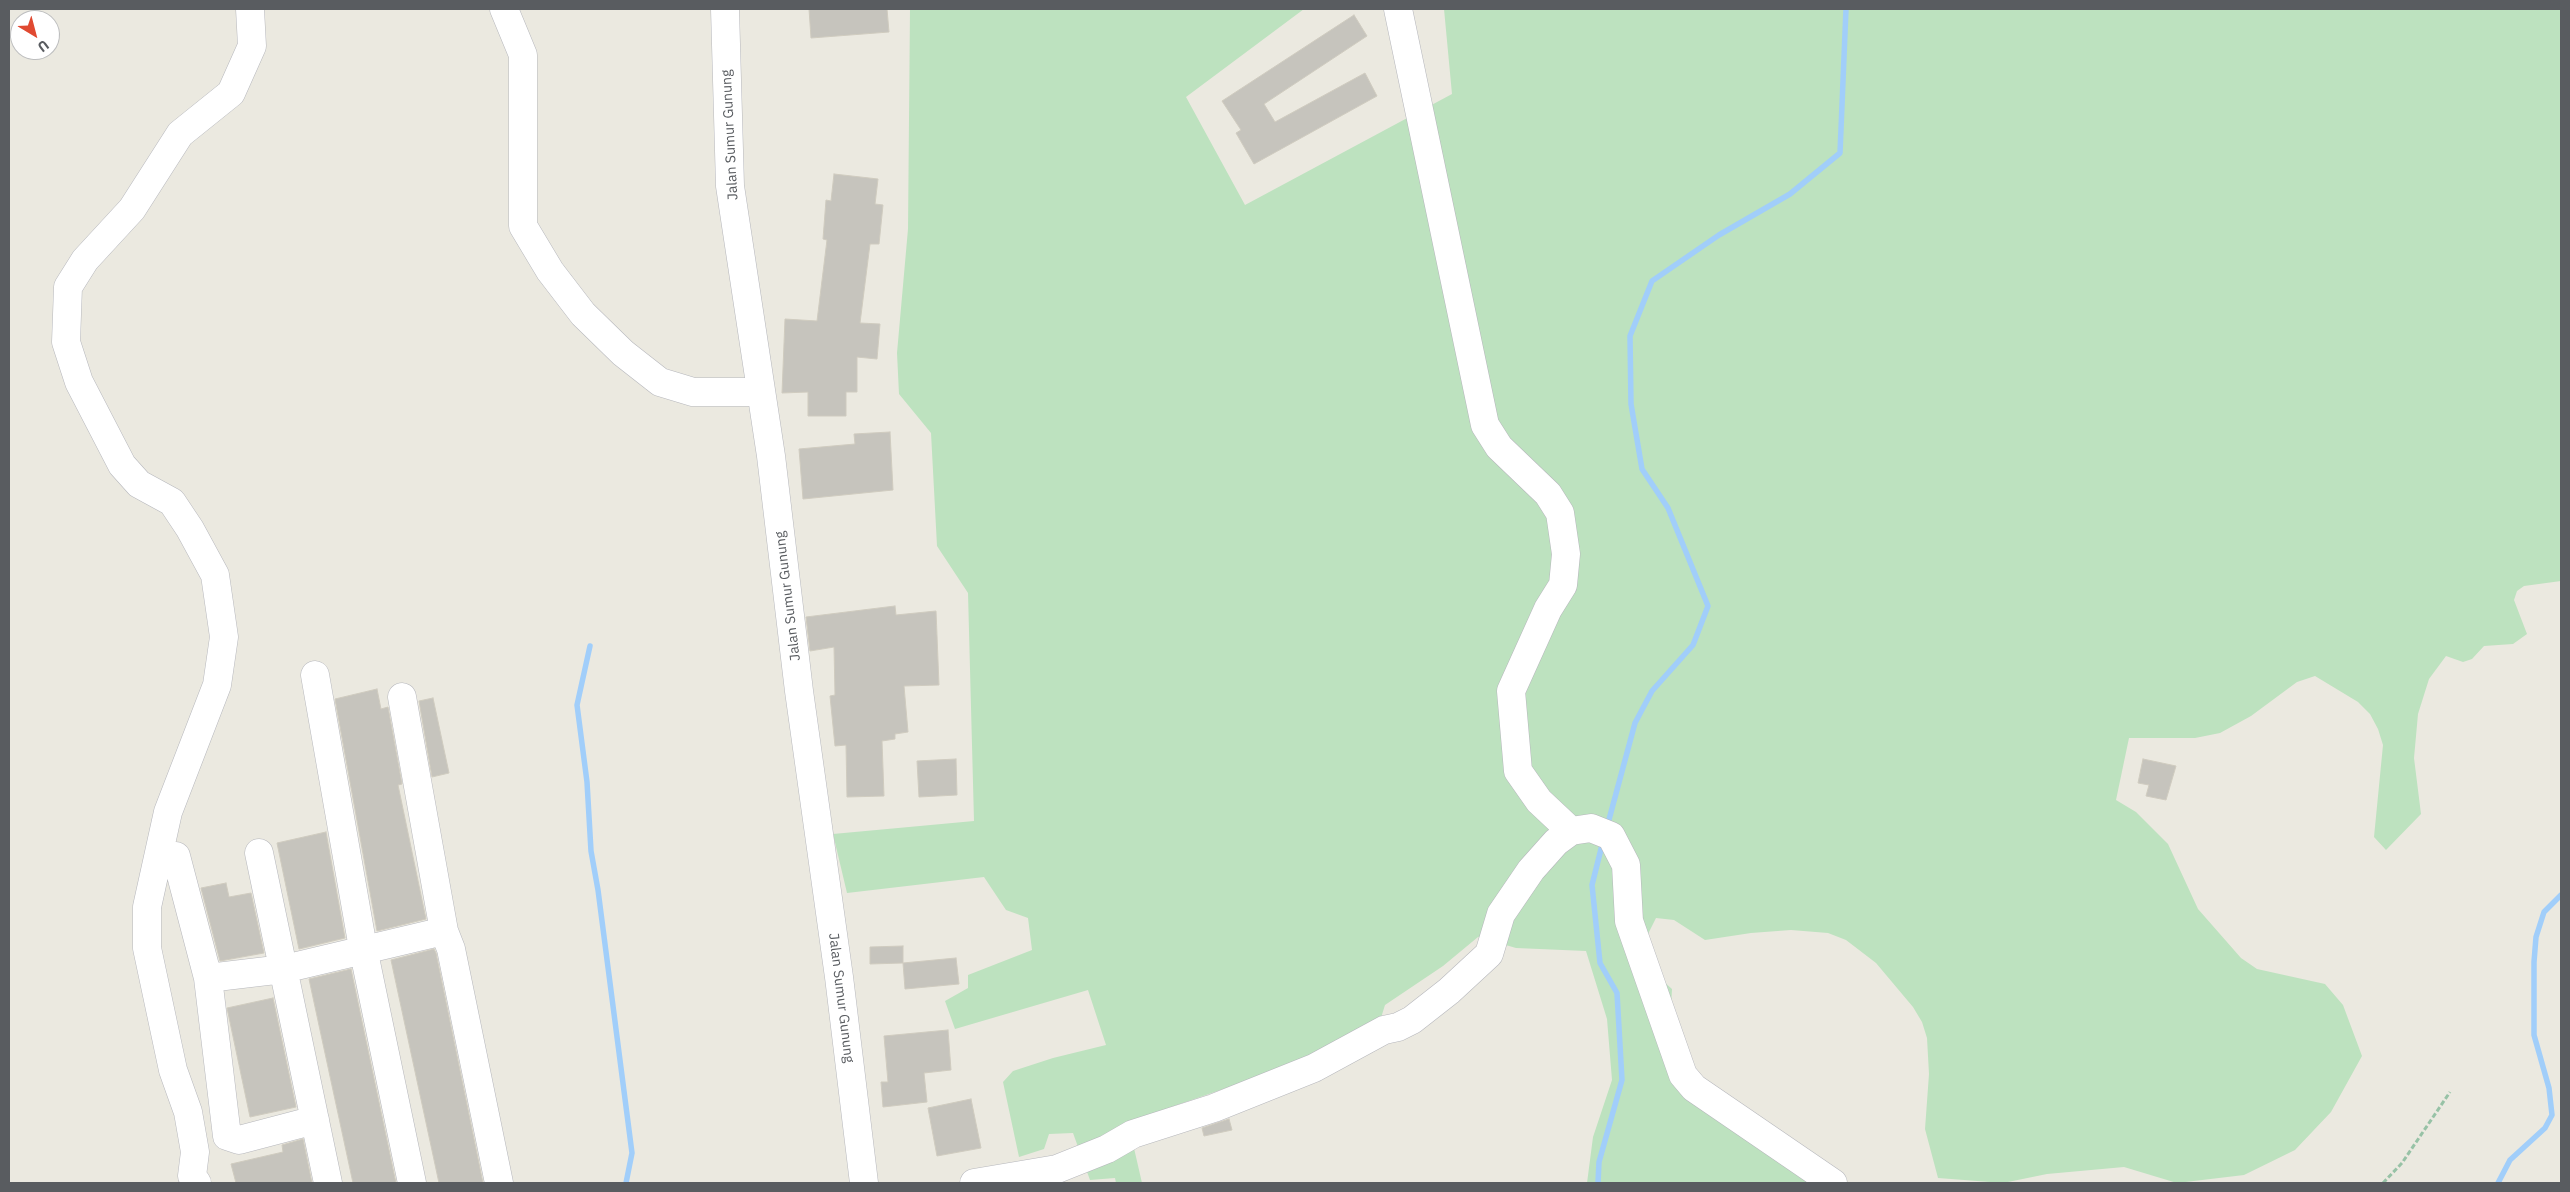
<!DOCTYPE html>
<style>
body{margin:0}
#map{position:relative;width:2570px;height:1192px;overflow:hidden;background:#ebe9e0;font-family:"IBM Plex Sans",sans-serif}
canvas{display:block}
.frame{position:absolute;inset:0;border:10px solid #595c60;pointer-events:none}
.north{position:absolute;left:10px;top:10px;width:50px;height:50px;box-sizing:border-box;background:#fff;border:1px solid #bdbebf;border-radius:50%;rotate:143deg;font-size:14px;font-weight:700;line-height:20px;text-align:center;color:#595c60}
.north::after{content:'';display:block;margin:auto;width:18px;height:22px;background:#e04931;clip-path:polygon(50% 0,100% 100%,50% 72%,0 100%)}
</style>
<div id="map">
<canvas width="2570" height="1192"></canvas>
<div class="frame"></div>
<div class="north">U</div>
</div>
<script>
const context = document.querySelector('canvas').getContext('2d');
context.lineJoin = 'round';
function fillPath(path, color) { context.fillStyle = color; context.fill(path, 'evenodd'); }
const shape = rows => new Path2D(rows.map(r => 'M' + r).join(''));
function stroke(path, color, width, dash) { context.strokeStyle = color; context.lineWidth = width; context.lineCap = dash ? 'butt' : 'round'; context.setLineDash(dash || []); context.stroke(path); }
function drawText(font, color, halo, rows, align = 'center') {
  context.font = font + ' "IBM Plex Sans",sans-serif'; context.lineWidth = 4.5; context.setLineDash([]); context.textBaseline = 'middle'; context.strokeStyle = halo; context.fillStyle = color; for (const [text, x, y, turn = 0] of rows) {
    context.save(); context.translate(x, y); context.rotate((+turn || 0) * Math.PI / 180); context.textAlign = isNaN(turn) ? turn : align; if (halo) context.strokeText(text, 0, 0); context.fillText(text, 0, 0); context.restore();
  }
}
const green = shape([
 [910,9,1304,9,1186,97,1245,205,1452,94,1444,9,2561,9,2561,581,2524,586,2517,591,2514,600,2527,634,2513,644,2484,646,2472,659,2463,662,2446,656,2429,679,2418,714,2414,758,2421,814,2386,850,2374,837,2383,745,2378,729,2370,714,2358,702,2315,676,2297,682,2251,716,2220,733,2195,738,2129,738,2116,800,2136,812,2168,844,2198,909,2241,958,2257,969,2325,984,2343,1005,2362,1056,2331,1112,2295,1150,2244,1175,2177,1183,2124,1167,2047,1174,2003,1183,1938,1178,1925,1129,1929,1074,1927,1038,1922,1022,1913,1007,1876,963,1846,940,1828,933,1791,930,1751,933,1705,940,1674,920,1656,918,1648,934,1653,972,1672,989,1669,1040,1673,1057,1812,1183,1587,1183,1593,1137,1612,1080,1607,1019,1586,951,1516,948,1478,937,1443,966,1385,1005,1380,1021,1307,1060,1128,1122,1142,1183,1116,1183,1115,1178,1090,1180,1073,1133,1049,1134,1044,1149,1019,1157,1003,1082,1013,1071,1053,1058,1106,1045,1088,990,955,1029,945,1001,968,988,968,975,1032,950,1028,918,1006,910,984,877,847,893,833,834,974,821,968,593,937,546,931,433,899,394,897,353,908,229]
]);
const stream = shape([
 [590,646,577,705,587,782,591,851,598,890,632,1153,626,1183],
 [1607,827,1635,723,1652,691,1693,645,1708,606,1668,508,1642,469,1631,404,1630,336,1652,281,1719,235,1790,194,1840,153,1846,9],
 [1598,1183,1599,1162,1622,1080,1617,993,1600,963,1592,885,1603,841],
 [2498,1183,2510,1160,2545,1128,2552,1115,2549,1088,2534,1035,2534,962,2536,937,2544,912,2561,895]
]);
const building = shape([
 [809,9,887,9,889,32,811,38,809,9],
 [1354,15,1367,36,1264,104,1275,122,1365,73,1377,96,1254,164,1236,133,1241,130,1222,101,1354,15],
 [834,174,878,179,875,204,883,205,879,244,870,244,860,323,880,324,877,359,857,357,857,392,846,392,846,416,808,416,808,392,782,393,785,319,817,321,827,240,823,239,826,200,831,201,834,174],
 [890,432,893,490,803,499,799,449,855,444,854,434,890,432],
 [895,606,896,615,936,611,939,685,904,686,908,732,895,734,895,739,882,741,884,796,847,797,846,745,835,746,830,696,835,695,834,647,810,651,806,617,895,606],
 [377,689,381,709,388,707,402,784,398,785,426,919,377,931,335,699,377,689],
 [433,698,449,773,432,777,419,701,433,698],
 [956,759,957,795,919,797,917,761,956,759],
 [2143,759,2176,766,2166,800,2146,796,2149,785,2138,783,2143,759],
 [326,832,345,938,299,949,277,843,326,832],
 [226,883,229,897,251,893,264,953,220,961,201,888,226,883],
 [903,946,903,963,870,964,870,947,903,946],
 [434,949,436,953,483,1183,439,1183,391,960,434,949],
 [956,958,959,984,905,989,903,963,956,958],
 [351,969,396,1183,353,1183,309,979,351,969],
 [273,998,296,1107,250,1117,227,1008,273,998],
 [948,1030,951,1070,924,1073,927,1102,883,1107,881,1082,888,1082,884,1036,948,1030],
 [971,1099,981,1148,937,1156,928,1108,971,1099],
 [1229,1119,1232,1130,1204,1136,1202,1128,1229,1119],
 [303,1139,312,1183,236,1183,231,1164,283,1152,282,1145,303,1139]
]);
const path = shape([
 [2383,1183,2402,1163,2450,1092]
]);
const minor = shape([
 [504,9,523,55,523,226,550,271,583,314,623,353,660,382,693,392,761,392],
 [725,9,730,186,771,456,799,691,839,977,864,1183],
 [1398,9,1485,425,1499,447,1548,494,1560,513,1566,554,1563,585,1548,609,1511,691,1518,771,1539,801,1571,831],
 [315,675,363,948,412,1183],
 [402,697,444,931,451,949,499,1183],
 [259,853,328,1183],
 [176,856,208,978,227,1136,239,1140,315,1120],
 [208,978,284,969,444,931],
 [197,1183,192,1176,195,1152,188,1112,173,1070,147,948,147,907,168,812,217,685,224,637,215,575,190,529,172,502,139,484,122,465,79,382,66,342,68,287,85,260,132,209,180,134,231,93,252,46,250,9],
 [974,1183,1057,1169,1107,1149,1133,1134,1214,1108,1314,1068,1384,1030,1398,1027,1412,1020,1449,991,1489,954,1501,914,1531,870,1556,842,1571,831,1591,828,1611,836,1626,865,1629,921,1683,1075,1694,1088,1833,1183]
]);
const streetNames = [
 ["Jalan Sumur Gunung",730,135,-93],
 ["Jalan Sumur Gunung",788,596,-97],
 ["Jalan Sumur Gunung",841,998,83]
];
fillPath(green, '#bde2bf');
stroke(stream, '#a1cefa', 5.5);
fillPath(building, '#c6c4bd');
stroke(building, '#cfcbbf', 1);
stroke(minor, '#b6b7bc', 29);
stroke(path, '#97c2a6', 3, [5, 2.5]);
stroke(minor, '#fff', 28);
drawText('14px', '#595c60', '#fff', streetNames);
</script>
